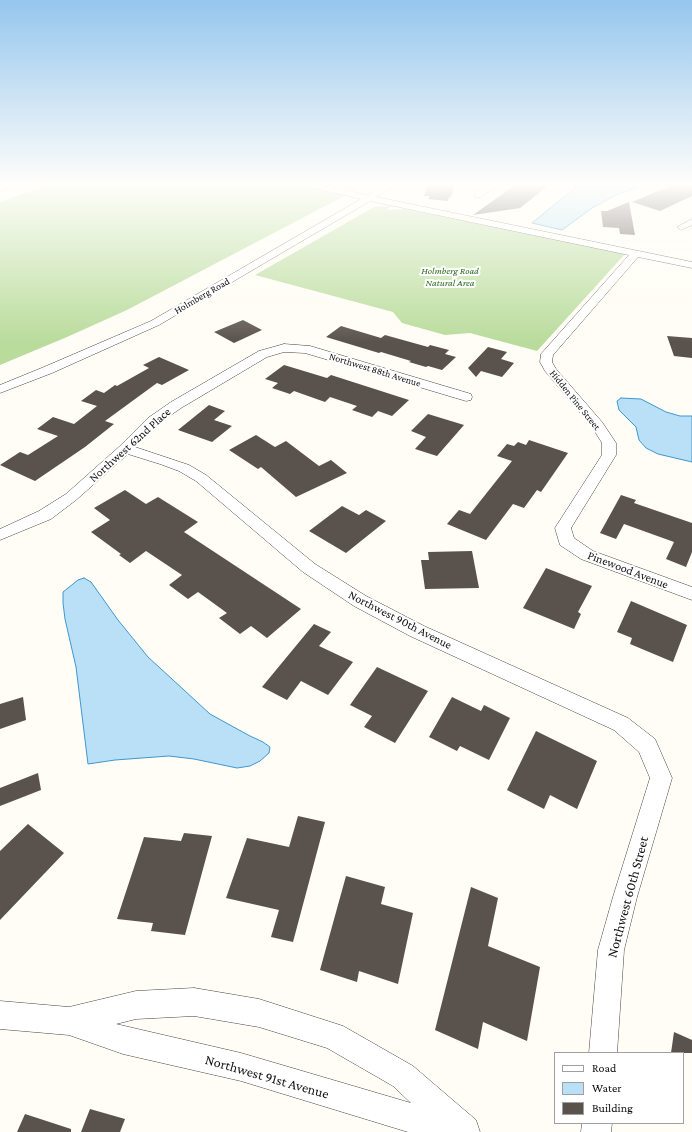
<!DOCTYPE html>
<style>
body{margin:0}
#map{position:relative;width:692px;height:1132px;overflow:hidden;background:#fffdf5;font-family:"Crimson Pro",serif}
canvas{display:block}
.legend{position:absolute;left:554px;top:1052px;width:130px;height:72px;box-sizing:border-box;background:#fff;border:1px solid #a0a0a0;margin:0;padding:5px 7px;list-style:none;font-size:12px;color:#111}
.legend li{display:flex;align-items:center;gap:8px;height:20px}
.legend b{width:20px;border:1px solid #a0a0a0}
</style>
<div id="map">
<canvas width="692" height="1132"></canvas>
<ul class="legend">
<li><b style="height:5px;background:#fff"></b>Road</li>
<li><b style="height:11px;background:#b9e0f7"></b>Water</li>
<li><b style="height:11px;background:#5a524d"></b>Building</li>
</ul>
</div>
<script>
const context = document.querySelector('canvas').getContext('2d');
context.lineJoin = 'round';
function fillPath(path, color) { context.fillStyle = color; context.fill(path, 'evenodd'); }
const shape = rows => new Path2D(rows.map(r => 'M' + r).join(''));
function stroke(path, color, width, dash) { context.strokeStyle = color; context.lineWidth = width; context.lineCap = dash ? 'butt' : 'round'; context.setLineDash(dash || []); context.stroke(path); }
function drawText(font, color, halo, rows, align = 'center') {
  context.font = font + ' "Crimson Pro",serif'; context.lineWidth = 4; context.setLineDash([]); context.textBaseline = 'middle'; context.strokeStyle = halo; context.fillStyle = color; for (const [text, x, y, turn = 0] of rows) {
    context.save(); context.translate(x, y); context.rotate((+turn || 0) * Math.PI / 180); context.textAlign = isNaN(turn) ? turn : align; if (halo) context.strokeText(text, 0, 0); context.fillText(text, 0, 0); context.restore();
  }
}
const green = shape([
 [319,183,366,183,353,190]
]);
const forest = shape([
 [54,183,290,183,346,195,127,310,67,337,0,365,0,202],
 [391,206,392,206,386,210,405,209,625,254,537,351,470,333,445,335,438,333,402,323,393,312,255,275,374,207]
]);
const water = shape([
 [581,183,651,183,616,195,592,208,562,230,532,223,581,183],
 [621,398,641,399,666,412,680,416,692,416,692,462,658,454,646,448,639,440,636,427,619,410,617,401,621,398],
 [84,578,91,582,118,620,148,657,172,679,210,714,250,736,263,742,270,747,269,753,260,761,250,766,237,768,194,759,169,756,115,760,88,764,76,667,65,619,63,603,63,592,78,580,84,578]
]);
const building = shape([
 [428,183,455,183,451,197,449,197,448,201,428,199,430,196,424,196],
 [518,183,533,183,548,186,520,208,473,215],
 [677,183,692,183,692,196,660,211,632,202],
 [629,202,635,235,620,234,619,228,603,227,601,211,607,211],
 [243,320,262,330,234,343,214,332],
 [341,326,381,338,385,335,428,347,430,345,449,350,445,354,456,357,442,370,428,366,426,367,409,362,411,361,381,352,379,353,326,337],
 [667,336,692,338,692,358,674,356],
 [488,347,507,352,501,359,514,363,502,377,481,371,476,377,468,368],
 [159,357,189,370,162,385,157,383,105,421,114,424,85,447,35,481,0,465,20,452,28,455,58,436,37,429,53,417,74,424,97,406,81,401,96,390,104,393,115,385,117,386,149,368,143,365],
 [284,365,327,378,331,375,409,400,392,416,378,411,372,417,352,410,357,406,330,397,325,402,294,391,290,394,272,388,278,383,265,379],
 [209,405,225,411,214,420,232,426,212,442,178,430],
 [428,414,464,425,437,456,415,449,426,437,411,431],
 [256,435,275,447,286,441,319,466,331,460,347,473,296,497,261,467,258,469,229,450],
 [529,440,568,453,541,492,537,490,524,508,513,504,486,540,447,524,459,510,470,514,512,461,497,456,507,444,514,446,518,442,526,445],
 [125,490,146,504,158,497,198,522,184,532,301,609,267,638,251,626,240,634,219,618,227,613,198,592,188,599,169,585,182,575,146,551,130,563,119,555,121,554,91,532,110,520,94,508],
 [621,495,636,500,634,503,692,523,692,552,686,567,666,559,674,542,624,524,616,539,600,533],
 [342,506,359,515,366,510,386,521,346,553,309,531],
 [472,551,479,588,425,589,421,560,429,560,428,552],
 [546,568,592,586,578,612,581,614,574,629,523,608],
 [631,601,687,625,673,662,630,644,632,638,617,632],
 [314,624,331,632,319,646,353,662,328,695,301,681,287,700,262,687],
 [377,667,428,691,395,743,364,727,372,716,350,705],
 [23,697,26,720,0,729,0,704],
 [452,697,481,711,484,705,510,718,489,760,460,746,457,751,429,737],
 [536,731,597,761,577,809,550,795,544,809,507,790],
 [38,773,41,790,0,806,0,788],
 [298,816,325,822,293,942,271,937,279,910,226,898,247,838,289,847],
 [28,824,64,853,0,920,0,851],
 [184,833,212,836,185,935,151,931,153,923,117,919,144,837,181,841],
 [346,876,385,887,381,904,413,913,398,984,359,971,357,982,320,970],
 [471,887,498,898,488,946,540,967,527,1041,483,1022,478,1049,435,1030],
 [674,1032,692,1040,692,1053,671,1053],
 [90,1109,125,1119,120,1132,81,1132],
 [25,1114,71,1129,71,1132,17,1132]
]);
const minor = shape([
 [8,183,21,183,0,191,0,186,8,183],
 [293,183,310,183,368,195,388,183,398,183,376,197,692,262,692,268,638,257,553,355,552,362,556,369,602,422,616,443,616,455,571,528,574,538,593,551,692,587,692,600,581,559,560,545,555,528,602,455,602,443,592,427,545,371,540,362,541,354,629,255,370,201,159,325,52,373,0,393,0,385,44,367,151,321,361,199,293,183],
 [491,183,501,183,481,197,475,197,475,193,491,183],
 [692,219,692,225,681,230,677,227,692,219],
 [284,344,310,346,471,394,472,397,471,400,466,401,305,353,284,352,267,357,181,408,158,424,135,447,189,465,206,475,315,564,366,596,424,626,628,718,655,739,672,778,637,897,624,950,617,1053,589,1053,598,950,613,897,650,778,639,752,614,730,410,636,354,606,303,572,196,481,179,471,160,464,128,454,76,500,51,519,0,540,0,529,39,511,66,494,120,446,148,418,171,402,259,351,284,344],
 [194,988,259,999,343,1026,413,1066,476,1120,480,1132,408,1132,241,1081,123,1054,69,1035,0,1029,0,1001,69,1007,136,991,194,988],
 [194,1016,259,1027,327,1048,393,1086,411,1103,241,1053,116,1024,136,1019,194,1016],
 [582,1123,612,1123,611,1132,581,1132,582,1123]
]);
const farParknames = [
 ["Holmberg Road",450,271],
 ["Natural Area",450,283]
];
const farStreetnames = [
 ["Holmberg Road",202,296,-30],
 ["Northwest 88th Avenue",375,370,17],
 ["Hidden Pine Street",575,400,51]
];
const streetNames = [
 ["Northwest 62nd Place",130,445,-42],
 ["Pinewood Avenue",628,570,21],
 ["Northwest 90th Avenue",400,620,27]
];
const nearStreetnames = [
 ["Northwest 60th Street",628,897,-75],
 ["Northwest 91st Avenue",267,1077,16]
];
fillPath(green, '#d5ebbd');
fillPath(forest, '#b9dc9c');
fillPath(water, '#b9e0f7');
stroke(water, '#3f96cf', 1);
fillPath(building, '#5a524d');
stroke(minor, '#444', 1);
fillPath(minor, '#fff');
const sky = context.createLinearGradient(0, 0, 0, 342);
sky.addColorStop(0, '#95c6ee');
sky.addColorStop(0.54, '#fffefa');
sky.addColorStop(1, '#fffefa00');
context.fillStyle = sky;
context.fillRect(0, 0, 692, 342);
drawText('italic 10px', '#2f6b1f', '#fff', farParknames);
drawText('10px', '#111', '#fff', farStreetnames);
drawText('12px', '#111', '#fff', streetNames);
drawText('14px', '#111', '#fff', nearStreetnames);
</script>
